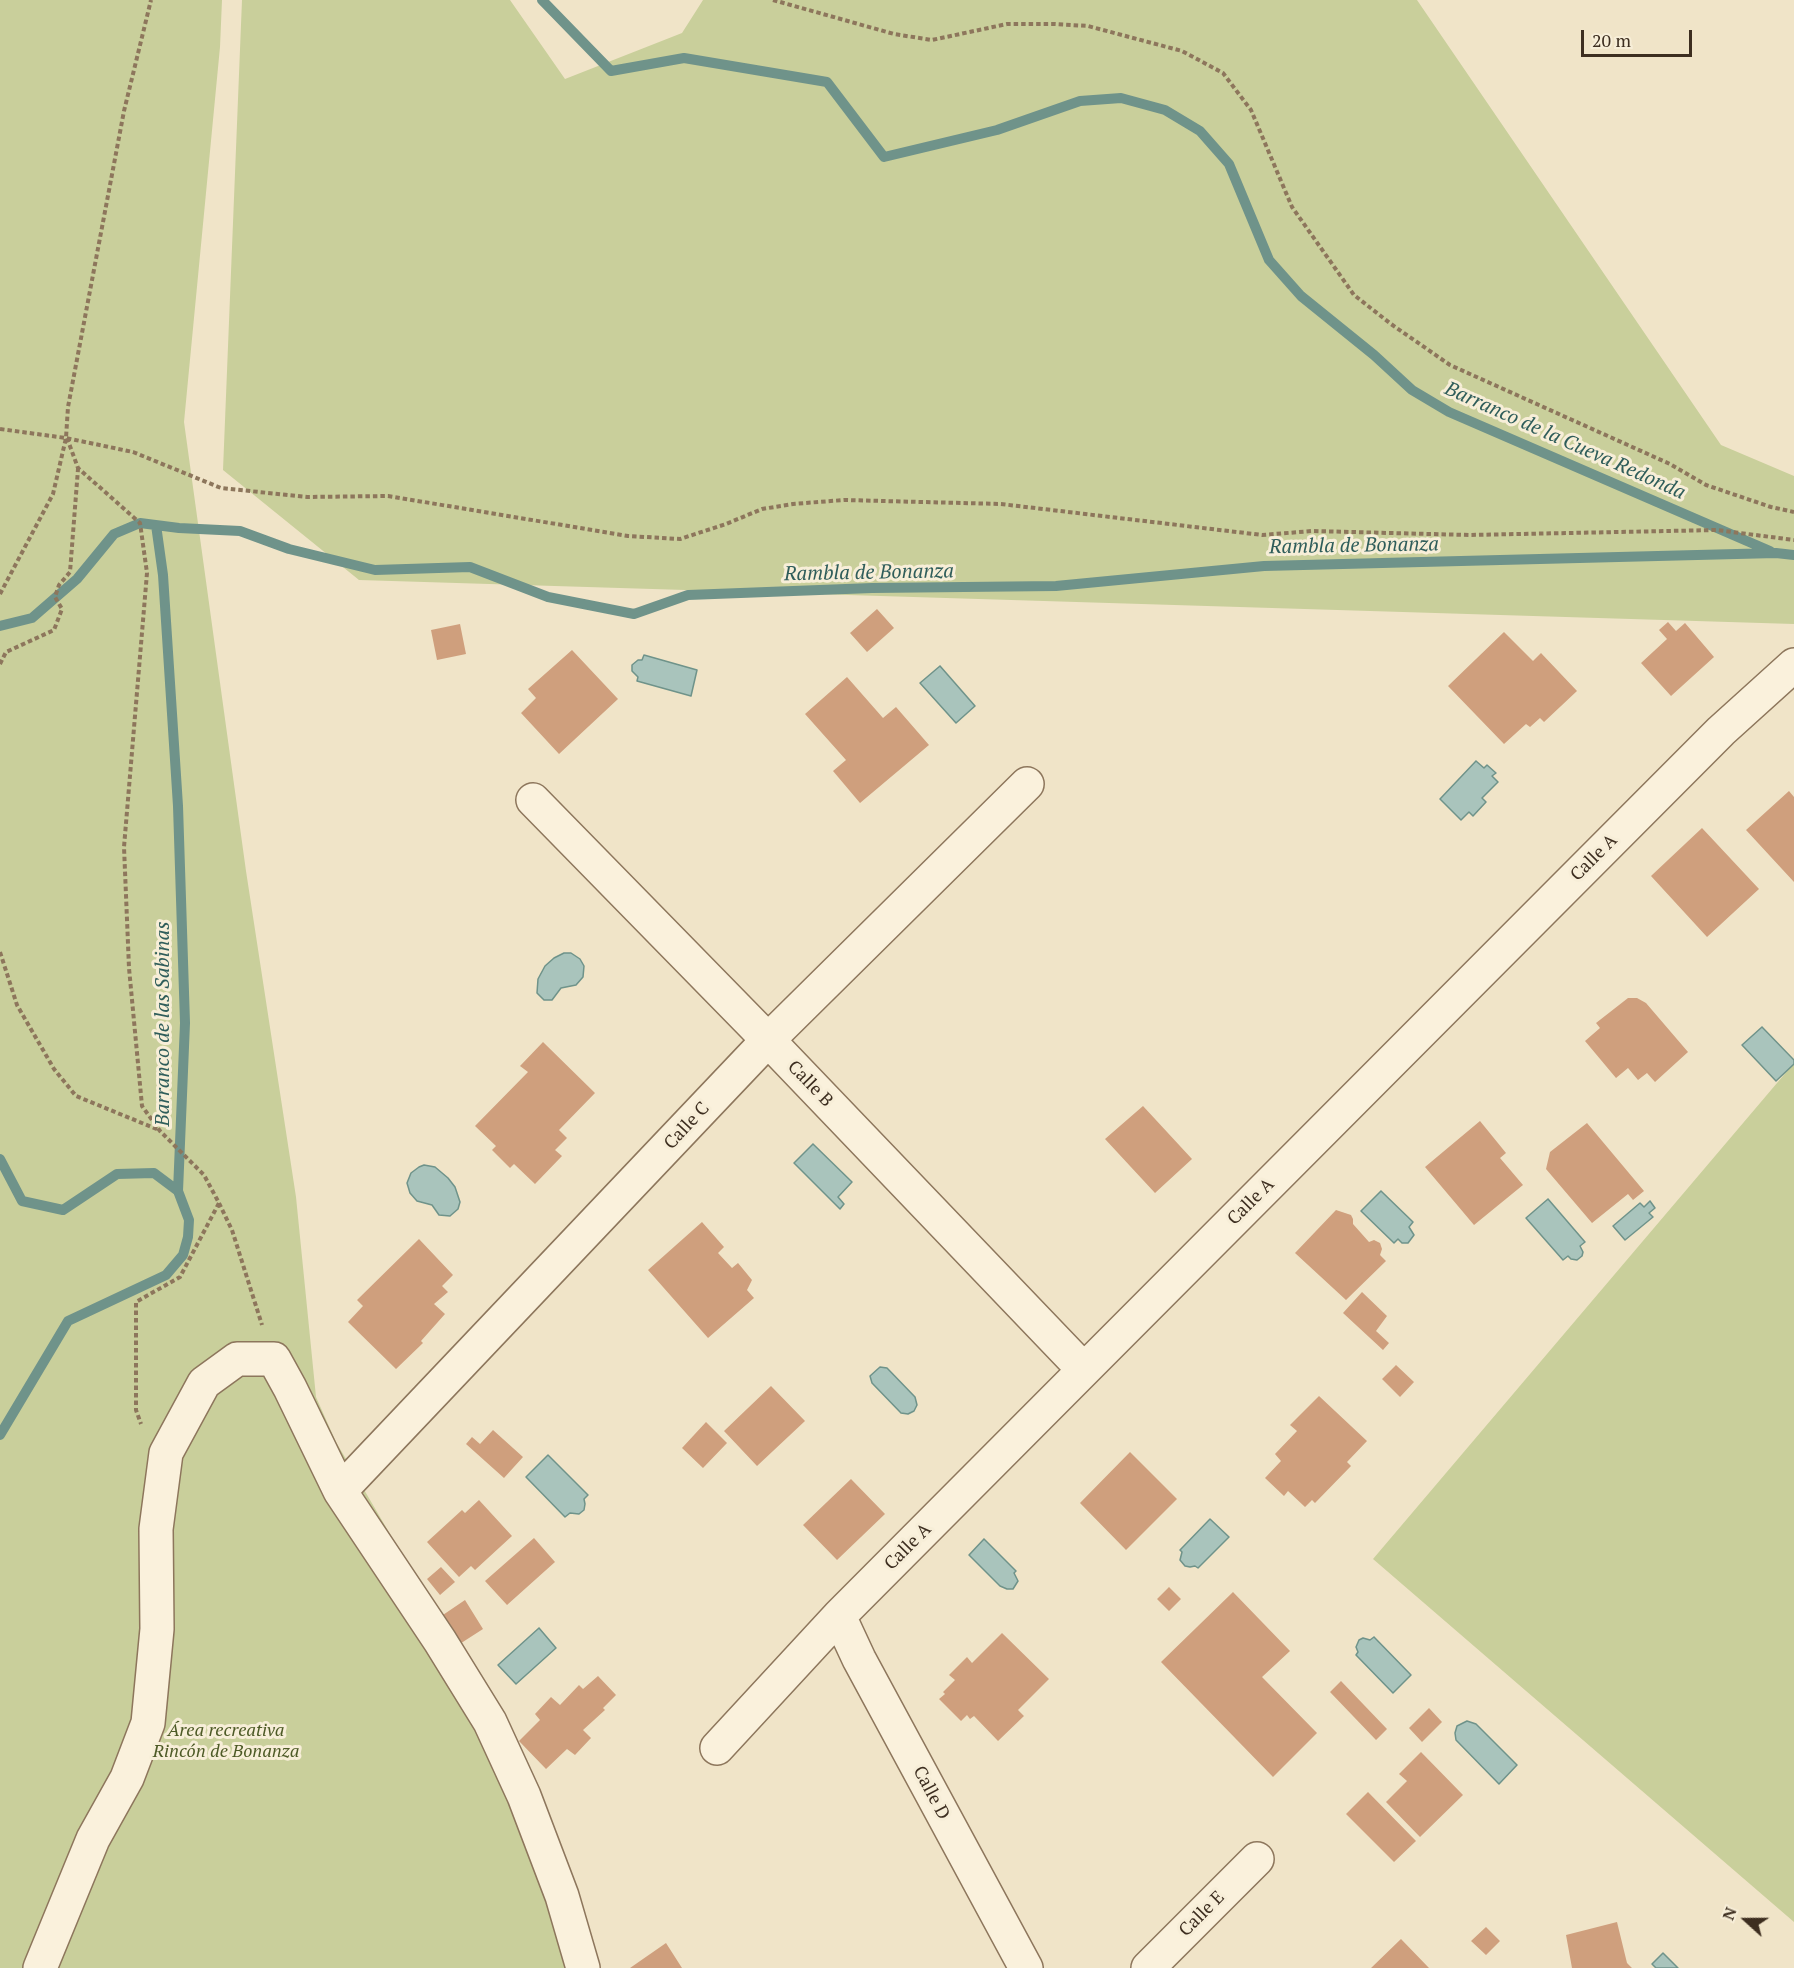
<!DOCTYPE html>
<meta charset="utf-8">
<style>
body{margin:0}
#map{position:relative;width:1794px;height:1968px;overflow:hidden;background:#f0e4c8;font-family:"PT Serif",serif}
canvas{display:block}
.north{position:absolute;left:1716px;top:1890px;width:60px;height:60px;-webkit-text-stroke:4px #f7eed8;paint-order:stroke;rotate:291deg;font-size:16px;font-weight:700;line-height:24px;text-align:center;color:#3d2e20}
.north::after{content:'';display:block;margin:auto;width:21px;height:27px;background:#3d2e20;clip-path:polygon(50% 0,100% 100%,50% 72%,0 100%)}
.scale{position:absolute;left:1581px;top:30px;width:111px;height:27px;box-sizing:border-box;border:3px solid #3d2e20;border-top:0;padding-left:8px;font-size:18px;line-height:21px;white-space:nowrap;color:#3d2e20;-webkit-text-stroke:4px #f7eed8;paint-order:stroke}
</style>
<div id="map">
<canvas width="1794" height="1968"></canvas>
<div class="north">N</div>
<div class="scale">20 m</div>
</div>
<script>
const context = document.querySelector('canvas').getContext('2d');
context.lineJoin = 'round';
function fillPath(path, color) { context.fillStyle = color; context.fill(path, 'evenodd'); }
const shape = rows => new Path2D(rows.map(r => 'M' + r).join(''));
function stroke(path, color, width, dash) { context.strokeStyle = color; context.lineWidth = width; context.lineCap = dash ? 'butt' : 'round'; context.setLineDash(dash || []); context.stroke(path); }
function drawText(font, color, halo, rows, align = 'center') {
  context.font = font + ' "PT Serif",serif'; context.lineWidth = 6; context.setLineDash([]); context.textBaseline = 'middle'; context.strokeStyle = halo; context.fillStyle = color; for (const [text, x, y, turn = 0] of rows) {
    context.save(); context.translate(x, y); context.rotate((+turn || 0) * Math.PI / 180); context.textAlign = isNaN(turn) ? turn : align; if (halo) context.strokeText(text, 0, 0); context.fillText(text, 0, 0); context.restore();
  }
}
const green = shape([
 [0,0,222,0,220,47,184,422,246,871,296,1197,316,1397,336,1442,434,1609,598,1968,0,1968],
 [242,0,510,0,565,79,682,33,703,0,1417,0,1721,445,1794,476,1794,624,359,580,223,470],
 [1794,1063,1794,1922,1373,1559]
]);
const water = shape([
 [644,655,697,670,691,696,637,681,638,677,632,671,632,665,638,660,642,660,644,655],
 [940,666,975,706,956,723,920,683,940,666],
 [1476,761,1484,768,1487,765,1496,773,1492,776,1498,782,1482,798,1486,802,1473,816,1469,812,1461,820,1440,799,1476,761],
 [564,953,571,953,580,959,584,966,583,977,576,985,561,988,552,1000,544,1000,537,993,538,979,545,966,554,958,564,953],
 [1762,1027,1794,1060,1794,1064,1776,1081,1742,1045,1762,1027],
 [813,1144,852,1182,838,1197,844,1204,840,1209,794,1163,813,1144],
 [424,1165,435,1167,448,1178,455,1187,460,1202,458,1209,450,1216,439,1215,432,1205,417,1201,410,1193,407,1183,411,1173,419,1167,424,1165],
 [1381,1191,1413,1222,1409,1227,1414,1235,1408,1243,1402,1243,1398,1239,1394,1243,1361,1211,1381,1191],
 [1548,1199,1585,1242,1580,1246,1583,1252,1582,1256,1577,1260,1571,1259,1568,1256,1563,1260,1526,1218,1548,1199],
 [1650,1201,1655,1208,1649,1213,1653,1217,1625,1240,1613,1226,1640,1203,1644,1207,1650,1201],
 [880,1367,887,1368,915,1397,917,1405,914,1411,908,1414,901,1413,872,1383,870,1376,880,1367],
 [548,1455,588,1495,584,1499,585,1504,584,1510,579,1514,570,1513,565,1517,526,1477,548,1455],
 [1210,1519,1229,1537,1198,1568,1195,1566,1190,1567,1185,1566,1180,1560,1182,1552,1180,1550,1210,1519],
 [984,1539,1016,1571,1014,1573,1018,1581,1013,1589,1007,1589,1000,1586,969,1555,984,1539],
 [539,1628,556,1648,516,1684,498,1665,539,1628],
 [1374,1637,1411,1675,1393,1693,1356,1655,1358,1652,1356,1647,1359,1640,1363,1638,1370,1640,1374,1637],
 [1467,1721,1476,1724,1517,1765,1499,1784,1456,1740,1455,1733,1457,1726,1467,1721],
 [1663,1953,1678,1968,1656,1968,1652,1964,1663,1953]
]);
const stream = shape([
 [542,0,611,71,684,58,827,82,884,157,997,130,1080,101,1121,98,1165,110,1200,131,1229,164,1269,260,1301,296,1374,355,1412,390,1449,412,1770,551],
 [0,626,32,618,77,579,114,534,140,523,179,528,240,531,289,549,375,570,470,567,548,597,634,614,688,595,872,588,1056,586,1264,566,1776,553,1794,555],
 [0,1159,22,1201,63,1210,117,1174,154,1173,178,1191],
 [0,1435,68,1321,166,1275,183,1255,188,1237,189,1220,178,1191,185,1023,178,806,163,575,156,525]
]);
const building = shape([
 [877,609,894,628,867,652,850,633],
 [1668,622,1676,631,1685,623,1714,657,1671,696,1641,663,1667,639,1659,630],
 [460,624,466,654,437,660,431,630],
 [1504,632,1533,661,1541,653,1577,691,1544,722,1540,718,1530,727,1526,724,1504,744,1448,686],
 [572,650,618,699,559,754,521,713,536,698,528,689],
 [847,677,883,718,896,707,929,745,860,803,833,771,846,760,805,714],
 [1789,791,1794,797,1794,882,1746,830],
 [1702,828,1759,889,1707,937,1651,876],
 [1628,998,1637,998,1646,1003,1688,1052,1655,1082,1647,1073,1638,1080,1628,1068,1616,1078,1585,1041,1600,1028,1596,1023],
 [543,1042,595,1093,559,1130,567,1138,555,1150,562,1156,535,1184,514,1164,510,1168,492,1150,496,1146,475,1126,528,1072,520,1066],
 [1143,1106,1192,1159,1155,1193,1105,1139],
 [1480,1121,1506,1153,1500,1158,1523,1185,1474,1225,1425,1167],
 [1587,1123,1644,1191,1633,1200,1628,1194,1592,1223,1546,1169,1550,1152],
 [1336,1210,1351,1215,1353,1219,1353,1224,1369,1242,1374,1240,1380,1243,1382,1249,1380,1255,1386,1261,1346,1300,1295,1253],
 [702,1222,724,1247,718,1253,732,1268,738,1263,752,1280,747,1290,754,1298,708,1338,648,1270],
 [419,1239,453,1275,442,1286,448,1292,434,1304,445,1314,421,1341,423,1343,396,1369,348,1322,363,1306,357,1300],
 [1362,1292,1387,1316,1376,1331,1389,1343,1383,1350,1343,1313],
 [1396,1365,1414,1382,1400,1397,1382,1379],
 [771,1386,805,1421,757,1466,724,1431],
 [1319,1396,1367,1441,1347,1462,1351,1466,1315,1503,1312,1500,1305,1507,1288,1491,1284,1496,1265,1478,1281,1461,1275,1454,1297,1431,1290,1425],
 [706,1422,727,1443,703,1468,682,1448],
 [493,1430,523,1457,504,1478,466,1444,472,1437,480,1444],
 [1130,1452,1177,1499,1126,1550,1080,1503],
 [851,1479,885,1514,837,1560,803,1525],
 [479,1500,512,1536,475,1570,471,1566,459,1577,427,1542,462,1510,465,1513],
 [534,1538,555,1562,507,1605,485,1581],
 [441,1567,455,1582,440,1595,427,1579],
 [1169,1587,1181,1599,1169,1611,1157,1599],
 [1233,1592,1290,1651,1262,1677,1317,1733,1273,1777,1161,1662],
 [465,1600,483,1629,455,1647,437,1619],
 [1002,1633,1049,1679,1018,1710,1024,1716,998,1741,974,1716,970,1719,967,1715,961,1721,939,1699,945,1694,943,1692,955,1680,949,1675,967,1657,972,1663],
 [598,1676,616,1695,603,1708,605,1710,583,1730,591,1738,575,1755,567,1749,546,1769,519,1741,540,1720,535,1714,551,1697,560,1705,579,1685,583,1689],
 [1341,1681,1387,1729,1376,1740,1330,1692],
 [1429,1708,1442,1722,1422,1742,1409,1728],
 [1421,1752,1463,1795,1420,1837,1386,1802,1407,1781,1399,1774],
 [1368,1792,1416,1841,1394,1862,1346,1814],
 [1617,1922,1627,1963,1632,1968,1572,1968,1566,1935],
 [1486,1927,1500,1941,1486,1955,1471,1941],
 [1401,1939,1429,1968,1371,1968],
 [666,1943,682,1968,630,1968]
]);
const path = shape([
 [773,0,894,34,932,40,1007,24,1054,24,1088,26,1182,51,1223,73,1251,110,1292,207,1354,295,1391,324,1450,365,1670,464,1706,485,1771,507,1794,512],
 [0,429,66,438,133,452,221,488,307,497,388,496,628,536,680,539,726,524,762,509,793,504,844,500,1001,504,1262,535,1312,531,1469,535,1717,530,1794,540],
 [67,438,78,468,140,523,147,573,124,847,129,968,142,1106,160,1131,204,1175,219,1203,180,1277,136,1302,136,1410,141,1424],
 [0,594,53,494,66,438,68,407,124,111,151,0],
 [0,664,6,652,54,630,62,609,55,597,59,585,70,572,78,469],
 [0,952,17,1005,54,1069,76,1096,159,1130],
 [219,1203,232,1230,262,1325]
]);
const minor = shape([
 [533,800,768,1040,1084,1370],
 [340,1491,440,1641,490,1722,524,1796,562,1896,583,1968],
 [839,1616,859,1659,1026,1968],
 [717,1748,839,1616,1084,1370,1721,731,1794,665],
 [40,1968,93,1839,127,1778,148,1723,157,1629,156,1529,166,1453,204,1383,237,1359,274,1359,290,1388,340,1491,768,1040,1027,784],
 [1148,1968,1257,1859]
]);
const streetNames = [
 ["Calle A",1594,858,-45],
 ["Calle B",810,1084,46],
 ["Calle C",687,1126,-47],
 ["Calle A",1251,1202,-45],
 ["Calle A",908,1547,-45],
 ["Calle D",931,1793,62],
 ["Calle E",1202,1914,-45]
];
const parkNames = [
 ["Área recreativa",226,1731],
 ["Rincón de Bonanza",226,1752]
];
const waterNames = [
 ["Barranco de la Cueva Redonda",1565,441,24],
 ["Rambla de Bonanza",1354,546,-1],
 ["Rambla de Bonanza",869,573,-1],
 ["Barranco de las Sabinas",163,1024,-90]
];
fillPath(green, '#c9cf9b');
fillPath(water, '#a9c4bc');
stroke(water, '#6f938a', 1.5);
stroke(stream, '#6f938a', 10);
fillPath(building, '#cf9f7d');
stroke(minor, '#8d765c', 36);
stroke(path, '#8d765c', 4, [4.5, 3]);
stroke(minor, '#faf1dc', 33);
drawText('18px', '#3d2e20', '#f7eed8', streetNames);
drawText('italic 18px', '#4d5a26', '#f7eed8', parkNames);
drawText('italic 20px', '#2f5d5a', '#f7eed8', waterNames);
</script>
